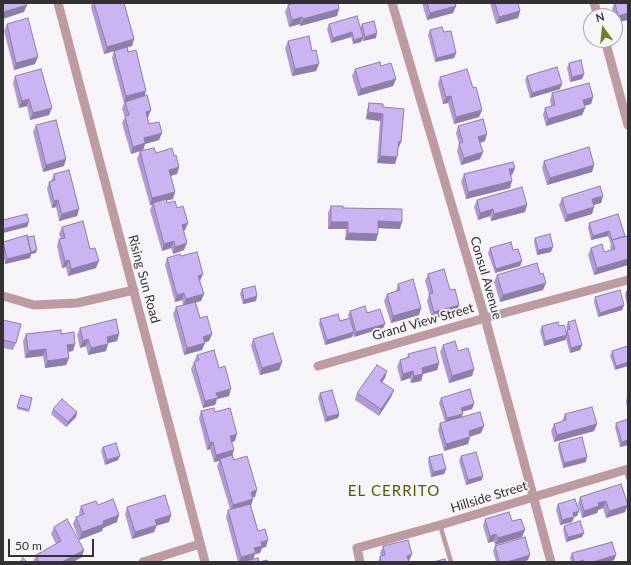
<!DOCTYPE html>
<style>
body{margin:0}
#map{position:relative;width:631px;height:565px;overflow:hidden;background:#f6f4f8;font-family:Lato,sans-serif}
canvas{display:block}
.frame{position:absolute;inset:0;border:4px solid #323233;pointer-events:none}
.north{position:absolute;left:583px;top:8px;width:40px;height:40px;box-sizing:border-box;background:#f6f4f8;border:1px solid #a8a6a9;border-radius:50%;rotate:345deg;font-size:11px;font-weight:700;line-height:16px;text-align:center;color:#323233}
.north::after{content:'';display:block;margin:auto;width:14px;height:18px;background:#767c26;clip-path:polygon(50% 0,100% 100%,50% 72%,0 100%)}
.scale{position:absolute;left:8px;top:539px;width:86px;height:18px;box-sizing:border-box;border:2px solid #323233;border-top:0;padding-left:5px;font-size:12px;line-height:14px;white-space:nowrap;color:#323233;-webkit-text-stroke:3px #f6f4f8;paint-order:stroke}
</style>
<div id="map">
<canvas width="631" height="565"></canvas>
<div class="frame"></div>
<div class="north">N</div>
<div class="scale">50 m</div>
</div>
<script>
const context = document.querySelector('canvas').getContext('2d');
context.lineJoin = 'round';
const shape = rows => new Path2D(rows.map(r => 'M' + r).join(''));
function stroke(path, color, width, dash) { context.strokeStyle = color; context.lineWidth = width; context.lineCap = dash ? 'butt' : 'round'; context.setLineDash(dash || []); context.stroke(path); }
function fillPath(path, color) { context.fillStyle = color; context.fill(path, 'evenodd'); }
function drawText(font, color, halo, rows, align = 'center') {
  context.font = font + ' Lato,sans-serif'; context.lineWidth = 3.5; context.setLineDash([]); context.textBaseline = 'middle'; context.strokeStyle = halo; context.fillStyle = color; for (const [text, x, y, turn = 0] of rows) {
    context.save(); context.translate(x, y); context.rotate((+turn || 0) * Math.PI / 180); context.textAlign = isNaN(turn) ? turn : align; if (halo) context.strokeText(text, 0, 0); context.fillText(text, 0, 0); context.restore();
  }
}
const service = shape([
 [626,469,628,478],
 [440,525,451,562]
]);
const minor = shape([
 [58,3,205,562],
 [392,3,485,318,551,562],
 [594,3,598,16],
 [605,40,628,125],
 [3,296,34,305,77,303,134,290],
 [318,366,485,318,628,280],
 [143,562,200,544],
 [360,562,357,548,440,525,628,469]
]);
const wall = shape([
 [92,3,124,3,134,39,132,46,127,47,145,96,151,110,148,117,147,118,149,124,159,140,145,144,143,150,131,154,122,123,125,117,122,109,124,103,112,58,114,51,104,54,91,7],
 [422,3,455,3,456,6,453,13,427,20],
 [490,3,518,3,520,11,518,18,496,24],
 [614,3,628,3,615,23,615,16,614,16,612,9],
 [288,5,339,9,337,16,300,26,300,24,289,27,285,12],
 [7,24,35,64,14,70,4,31],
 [329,24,360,28,362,24,376,38,363,41,362,39,361,42,353,44,351,37,331,43,327,29],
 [430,30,444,32,456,53,454,58,435,62,428,35],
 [288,41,312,51,319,64,316,71,292,76,285,48],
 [569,63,584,74,582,79,570,82,567,68],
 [381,66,396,79,393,86,358,96,352,76,355,69],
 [15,76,49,115,30,120,27,106,19,108,13,83],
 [527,76,560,89,530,98,525,80],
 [440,77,482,110,479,117,454,124,448,103,443,104,438,84],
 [552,93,593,97,591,104,584,106,585,108,582,115,546,126,543,115,545,108,551,106,550,100],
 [369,103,383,107,401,142,398,149,397,157,395,164,377,163,380,121,366,119,367,110],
 [36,125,66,159,64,166,43,172,33,132],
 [458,126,485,141,480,143,483,152,480,159,461,165,457,151,459,144,456,133],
 [140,151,156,153,174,156,179,167,177,174,171,176,175,192,173,199,167,200,167,203,177,208,188,223,185,230,183,231,184,250,173,254,171,248,162,251,150,210,152,205,150,205,137,159],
 [544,161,594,165,592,172,547,185,542,168],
 [515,168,512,175,511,176,510,188,466,199,461,181,464,174],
 [54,174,79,209,77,216,59,221,56,207,52,208,47,189,49,182,51,181],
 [603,196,601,203,594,205,592,214,565,222,559,205,562,198],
 [477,200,527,205,525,212,491,221,490,216,478,220,474,207],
 [331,206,343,208,400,229,378,228,376,241,345,240,346,229,328,229,328,213],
 [589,223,625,236,628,236,628,265,594,275,588,255,591,248,604,252,611,250,610,247,611,245,608,236,591,240,588,228],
 [62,227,90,249,96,268,68,276,66,267,62,268,57,246,59,239,61,239,59,234],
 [27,237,36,253,31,254,30,258,5,264,3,254,3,242],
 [535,238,551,252,537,255,534,242],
 [490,248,513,250,522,261,520,266,495,273,488,253],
 [181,256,200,281,204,294,201,301,196,302,200,318,212,334,209,341,205,342,202,350,184,355,173,314,176,307,183,305,182,300,175,302,165,265,167,258],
 [428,274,450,290,459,305,457,312,432,319,427,301,429,294,425,281],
 [540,274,543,290,500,302,494,282,497,275],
 [398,284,421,308,419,315,391,323,384,301,387,294,396,291],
 [242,289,257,296,256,301,243,304,240,294],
 [628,291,628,309,625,296,626,292],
 [595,297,624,305,622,310,598,317,594,302],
 [350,311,367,313,385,324,383,328,354,337,354,334,352,337,325,345,319,324,320,319,340,321,349,318,348,315],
 [3,320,16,343,13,350,3,348],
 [568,322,582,345,580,350,570,353,566,339,565,340,544,346,540,331,542,326,559,326,566,332,567,330,566,327],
 [80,328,119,334,117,341,108,343,106,351,88,355,86,346,80,348,77,335],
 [26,334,61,334,75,344,73,351,68,352,69,358,66,365,45,368,43,356,25,358,23,341],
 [253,339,282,362,279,370,260,375,251,346],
 [443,345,458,351,474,369,472,376,449,383,440,352],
 [628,346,615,370,610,356,612,351],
 [408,354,439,363,437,370,423,374,421,381,411,383,410,378,401,381,397,367,400,360,407,358],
 [197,355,219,368,229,396,217,399,215,405,203,408,191,369],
 [385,378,382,382,394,390,391,397,379,416,355,400,357,393],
 [320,393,339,414,338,418,325,422,318,398],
 [21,395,29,410,29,412,17,409],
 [627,397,628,397,628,412,626,402],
 [441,398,474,404,472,409,462,412,462,417,481,433,470,436,468,444,444,451,438,430,440,423,445,422,439,403],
 [53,409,77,412,76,417,66,427,51,414],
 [201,411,215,412,235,441,232,442,232,456,234,460,255,497,253,497,251,506,258,531,266,547,262,548,260,553,255,554,253,559,259,562,268,562,238,562,226,517,228,510,230,509,217,466,219,461,214,462,210,449,207,450,199,418],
 [565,414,597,424,594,431,554,442,551,431,554,424,562,421],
 [628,419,628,445,620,447,615,427,616,423],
 [559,443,586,462,563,468,558,448],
 [103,447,118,460,105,465,101,451],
 [461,456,482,480,466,485,459,461],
 [429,457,446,469,444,474,431,477,428,462],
 [621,484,625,512,606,518,603,508,598,510,597,513,582,518,578,504,580,497],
 [558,504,579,511,577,516,574,517,572,522,560,525,556,509],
 [98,505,117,522,103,528,102,531,79,540,73,524,76,517,80,516,79,513,81,506],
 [127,507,171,515,169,522,157,525,154,532,132,539,125,514],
 [485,519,512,521,522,537,495,545,494,541,488,543,483,526],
 [564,526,582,537,566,542,563,530],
 [54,527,82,557,73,562,33,562,36,555,56,544,51,534],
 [383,546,409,561,409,562,378,562,380,556,381,556,380,553],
 [495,546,528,560,522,562,496,562,493,551],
 [572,553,616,555,614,560,608,562,571,562,570,558]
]);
const shadedWall = shape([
 [27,5,24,12,3,19,3,12],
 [456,6,453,13,427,20,430,13],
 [339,9,337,16,300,26,303,19],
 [520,11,518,18,496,24,499,17],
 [628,13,628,20,615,23,618,16],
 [302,17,300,24,289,27,292,20],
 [352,32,351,37,331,43,333,38],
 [377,33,376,38,363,41,365,37],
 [363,37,361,42,353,44,354,40],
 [134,39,132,46,104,54,107,47],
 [456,53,454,58,435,62,437,58],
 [38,57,35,64,14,70,16,63],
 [319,64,316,71,292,76,295,69],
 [584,74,582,79,570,82,572,77],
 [396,79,393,86,358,96,361,89],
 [562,84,560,89,530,98,532,93],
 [146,91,144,98,125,102,124,103,126,96],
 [451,96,448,103,443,104,446,97],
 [593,97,591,104,580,107,583,100],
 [29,99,27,106,19,108,22,101],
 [52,108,49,115,30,120,33,113],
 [585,108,582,115,546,126,548,119],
 [151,110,148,117,143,119,146,112],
 [482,110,479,117,454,124,456,117],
 [368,112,383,114,380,121,366,119],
 [162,133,159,140,145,144,143,150,131,154,133,147,144,138],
 [487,134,485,141,476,144,478,137],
 [399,141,401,142,398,149],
 [483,152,480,159,461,165,464,158],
 [380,156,397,157,395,164,377,163],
 [66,159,64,166,43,172,46,165],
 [594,165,592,172,547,185,550,178],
 [179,167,177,174,167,177,169,170],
 [515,168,512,175,507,176,509,169],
 [512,181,510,188,466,199,468,192],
 [175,192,173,199,153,204,153,203,152,205,150,205,152,198],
 [603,196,601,203,590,206,592,199],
 [58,200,56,207,52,208,54,201],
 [527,205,525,212,491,221,494,214],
 [594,207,592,214,565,222,567,215],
 [79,209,77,216,59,221,62,214],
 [493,209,490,216,478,220,480,213],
 [378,221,402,222,400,229,376,228],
 [29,222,27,227,3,233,3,229],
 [331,222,348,222,346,229,328,229],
 [188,223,185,230,179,232,182,225],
 [609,231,608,236,591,240,593,236],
 [348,233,378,234,376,241,345,240],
 [174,241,171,248,162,251,164,244],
 [187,243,184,250,173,254,175,247],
 [553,247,551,252,537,255,538,250],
 [37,250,36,253,31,254,30,258,5,264,7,259],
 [628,259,628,265,594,275,597,268],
 [69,260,66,267,62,268,65,261],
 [99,261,96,268,68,276,71,269],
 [522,261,520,266,495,273,496,269],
 [203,274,200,281,196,283,198,276],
 [546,283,543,290,500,302,503,295],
 [184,293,182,300,175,302,177,295],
 [204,294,201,301,183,306,186,299],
 [257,296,256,301,243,304,244,300],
 [459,305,457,312,432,319,434,312],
 [624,305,622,310,598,317,600,313],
 [421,308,419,315,391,323,393,316],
 [385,324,383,328,354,337,356,332],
 [354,332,352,337,325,345,327,340],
 [119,334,117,341,104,344,107,337],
 [212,334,209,341,201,344,203,337],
 [567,335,565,340,544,346,545,341],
 [88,339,86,346,80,348,83,341],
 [205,343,202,350,184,355,187,348],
 [75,344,73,351,64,352,67,345],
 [108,344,106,351,88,355,91,348],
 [582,345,580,350,570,353,571,348],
 [46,349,43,356,25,358,28,351],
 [69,358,66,365,45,368,47,361],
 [282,362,279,370,260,375,262,368],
 [628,362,628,366,615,370,616,366],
 [439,363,437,370,419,375,422,368],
 [474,369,472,376,449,383,452,376],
 [387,371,385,378,378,388,380,381],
 [413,371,410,378,401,381,403,374],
 [423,374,421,381,411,383,414,376],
 [231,389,229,396,217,399,215,405,203,408,205,401,216,393],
 [394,390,391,397,379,416,381,409],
 [474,404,472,409,460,412,461,408],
 [77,412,76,417,66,427,68,422],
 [339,414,338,418,325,422,327,417],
 [463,414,461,418,445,423,447,418],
 [597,424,594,431,554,442,557,435],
 [484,426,481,433,466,438,469,431],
 [237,434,235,441,228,443,230,436],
 [470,437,468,444,444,451,446,444],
 [628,440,628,445,620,447,622,442],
 [213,442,210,449,207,450,210,443],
 [234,450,232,457,220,459,219,461,214,462,216,455],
 [120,456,118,460,105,465,107,460],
 [587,457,586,462,563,468,564,463],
 [446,469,444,474,431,477,433,472],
 [483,476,482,480,466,485,468,480],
 [257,490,255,497,249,499,251,492],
 [253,499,251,506,231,512,233,505],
 [606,501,603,508,598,510,597,513,582,518,584,511,598,503],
 [628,505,625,512,606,518,609,511],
 [579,511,577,516,574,517,572,522,560,525,562,520,573,513],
 [119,515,117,522,103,528,102,531,79,540,82,532,103,521],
 [171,515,169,522,153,527,155,520],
 [157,525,154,532,132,539,135,532],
 [525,530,522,537,495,545,498,538],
 [584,533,582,537,566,542,568,537],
 [496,534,494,541,488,543,490,536],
 [268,540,266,547,262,548,260,553,255,554,253,560,245,562,239,562,241,557,254,548,261,542],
 [84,550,82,557,73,562,62,562],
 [412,554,409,561,407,562,407,556],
 [530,555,528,560,522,562,507,562],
 [616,555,614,560,608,562,593,562]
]);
const building = shape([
 [3,3,26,3,27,5,3,12,3,3],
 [94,3,124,3,134,39,107,47,94,3],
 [294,3,338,3,339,9,303,19,302,17,292,20,288,5,294,3],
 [427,3,455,3,456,6,430,13,427,3],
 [495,3,518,3,520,11,499,17,495,3],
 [615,3,628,3,628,13,618,16,615,3],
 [357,16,363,37,354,40,352,32,333,38,329,24,357,16],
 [28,18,38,57,16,63,7,24,28,18],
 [374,21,377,33,365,37,362,24,374,21],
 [442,27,444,32,451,31,456,53,437,58,430,30,442,27],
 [309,36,312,51,316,50,319,64,295,69,288,41,309,36],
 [127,47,128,52,136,50,146,91,126,96,114,51,127,47],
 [581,60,584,74,572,77,569,63,581,60],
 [380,62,381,66,391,63,396,79,361,89,355,69,380,62],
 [557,67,562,84,532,93,527,76,557,67],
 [41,69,52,108,33,113,29,99,22,101,15,76,41,69],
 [467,69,473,88,476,87,482,110,456,117,451,96,446,97,440,77,467,69],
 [589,83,593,97,583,100,585,108,548,119,545,108,555,105,552,93,589,83],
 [147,95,151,110,146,112,149,124,159,122,162,133,144,138,145,143,133,147,125,116,129,115,125,102,147,95],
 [369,103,383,104,383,107,404,109,401,142,399,141,397,157,380,156,383,114,368,112,369,103],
 [483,119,487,134,478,137,483,152,464,158,459,144,463,142,458,126,483,119],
 [56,120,66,159,46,165,36,125,56,120],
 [589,147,594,165,550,178,544,161,589,147],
 [154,148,156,153,172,148,174,156,176,155,179,167,169,170,175,192,152,198,140,151,154,148],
 [513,162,515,168,509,169,512,181,468,192,464,174,513,162],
 [69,170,79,209,62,214,58,200,54,201,49,182,55,180,54,174,69,170],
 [600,186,603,196,592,199,594,207,567,215,562,198,600,186],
 [522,187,527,205,494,214,493,209,480,213,477,200,522,187],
 [166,199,167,203,175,201,177,208,183,206,188,223,182,225,187,243,175,247,174,241,164,244,153,203,166,199],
 [331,206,343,206,343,208,402,209,402,222,378,221,378,234,348,233,348,222,331,222,331,206],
 [27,214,29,222,3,229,3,220,27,214],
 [618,214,625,236,612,240,609,231,593,236,589,223,618,214],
 [83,221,90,249,95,248,99,261,71,269,69,260,65,261,59,239,65,238,62,227,83,221],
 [550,234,553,247,538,250,535,238,550,234],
 [27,235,31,253,7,259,3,242,27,235],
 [34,236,37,250,31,252,27,237,34,236],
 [628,236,628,259,597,268,591,248,602,244,604,252,615,249,612,240,628,236],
 [511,242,513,250,518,249,522,261,496,269,490,248,511,242],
 [197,252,203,274,198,276,204,294,186,299,184,293,177,295,167,258,180,254,181,256,197,252],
 [537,263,540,274,543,273,546,283,503,295,497,275,537,263],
 [444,269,450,290,455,289,459,305,434,312,429,294,433,293,428,274,444,269],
 [413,279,421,308,393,316,387,294,400,290,398,284,413,279],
 [255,286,257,296,244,300,242,289,255,286],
 [620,290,624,305,600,313,595,297,620,290],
 [628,291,628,298,626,292,628,291],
 [195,302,200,318,207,316,212,334,203,337,205,343,187,348,176,307,195,302],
 [365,306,367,313,380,309,385,324,356,332,350,311,365,306],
 [338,314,340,321,350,318,354,332,327,340,320,319,338,314],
 [116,319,119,334,107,337,108,344,91,348,88,339,83,341,80,328,116,319],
 [3,320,21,324,16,343,3,340,3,320],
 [575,320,582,345,571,348,567,330,570,329,568,322,575,320],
 [558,322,559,326,564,325,567,335,545,341,542,326,558,322],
 [61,330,61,334,74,332,75,344,67,345,69,358,47,361,46,349,28,351,26,334,61,330],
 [273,333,282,362,262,368,253,339,273,333],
 [455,341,458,351,468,348,474,369,452,376,443,345,455,341],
 [628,346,628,362,616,366,612,351,628,346],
 [435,347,439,363,422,368,423,374,414,376,413,371,403,374,400,360,409,357,408,354,435,347],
 [214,350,219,368,225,366,231,389,216,393,218,398,205,401,194,362,199,360,197,355,214,350],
 [377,365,387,371,380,381,394,390,381,409,357,393,377,365],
 [470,389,474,404,461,408,463,414,447,418,441,398,470,389],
 [332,390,339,414,327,417,320,393,332,390],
 [21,395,32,398,29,410,17,407,21,395],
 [62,399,77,412,68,422,53,409,62,399],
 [592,407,597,424,557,435,554,424,566,420,565,414,592,407],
 [214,408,215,412,230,408,237,434,230,436,234,450,216,455,213,442,210,443,201,411,214,408],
 [480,412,484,426,469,431,470,437,446,444,440,423,480,412],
 [628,419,628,440,622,442,616,423,628,419],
 [582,437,587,457,564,463,559,443,582,437],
 [116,443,120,456,107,460,103,447,116,443],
 [476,452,483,476,468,480,461,456,476,452],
 [442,454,446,469,433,472,429,457,442,454],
 [232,455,234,460,247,456,257,490,251,492,253,499,233,505,220,459,232,455],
 [621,484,628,505,609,511,606,501,598,503,599,506,584,511,580,497,621,484],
 [165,495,171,515,155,520,157,525,135,532,127,507,165,495],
 [113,499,119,515,103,521,104,524,82,532,76,517,84,514,81,506,96,501,98,505,113,499],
 [575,499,579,511,573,513,574,517,562,520,558,504,575,499],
 [250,504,258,531,265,529,268,540,261,542,262,546,254,548,256,553,241,557,228,510,250,504],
 [509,512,512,521,521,519,525,530,498,538,496,534,490,536,485,519,509,512],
 [67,519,84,550,62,562,39,562,36,555,61,541,54,527,67,519],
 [580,521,584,533,568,537,564,526,580,521],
 [525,537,530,555,507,562,499,562,495,546,525,537],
 [408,540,412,554,407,556,409,562,381,562,380,556,385,555,383,546,408,540],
 [612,542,616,555,593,562,584,562,583,560,578,562,574,562,572,553,612,542],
 [23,558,27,562,20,562,23,558],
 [258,558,259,562,267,560,268,562,245,562,245,561,258,558],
 [445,559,446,562,433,562,445,559]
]);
const streetNames = [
 ["Consul Avenue",486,278,74],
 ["Rising Sun Road",144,279,75],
 ["Grand View Street",423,322,-16],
 ["Hillside Street",489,497,-17]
];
const quarterNames = [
 ["EL CERRITO",394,491]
];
stroke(service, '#bc9ba1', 4.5);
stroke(minor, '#bc9ba1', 9);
fillPath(wall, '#af9bd0');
fillPath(shadedWall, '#8e7ea9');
fillPath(building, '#cbb4f2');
stroke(building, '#8e7ea9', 1);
drawText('13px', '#323233', '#f6f4f8', streetNames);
context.letterSpacing = '1px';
drawText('15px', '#555a01', '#f6f4f8', quarterNames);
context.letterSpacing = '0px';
</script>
